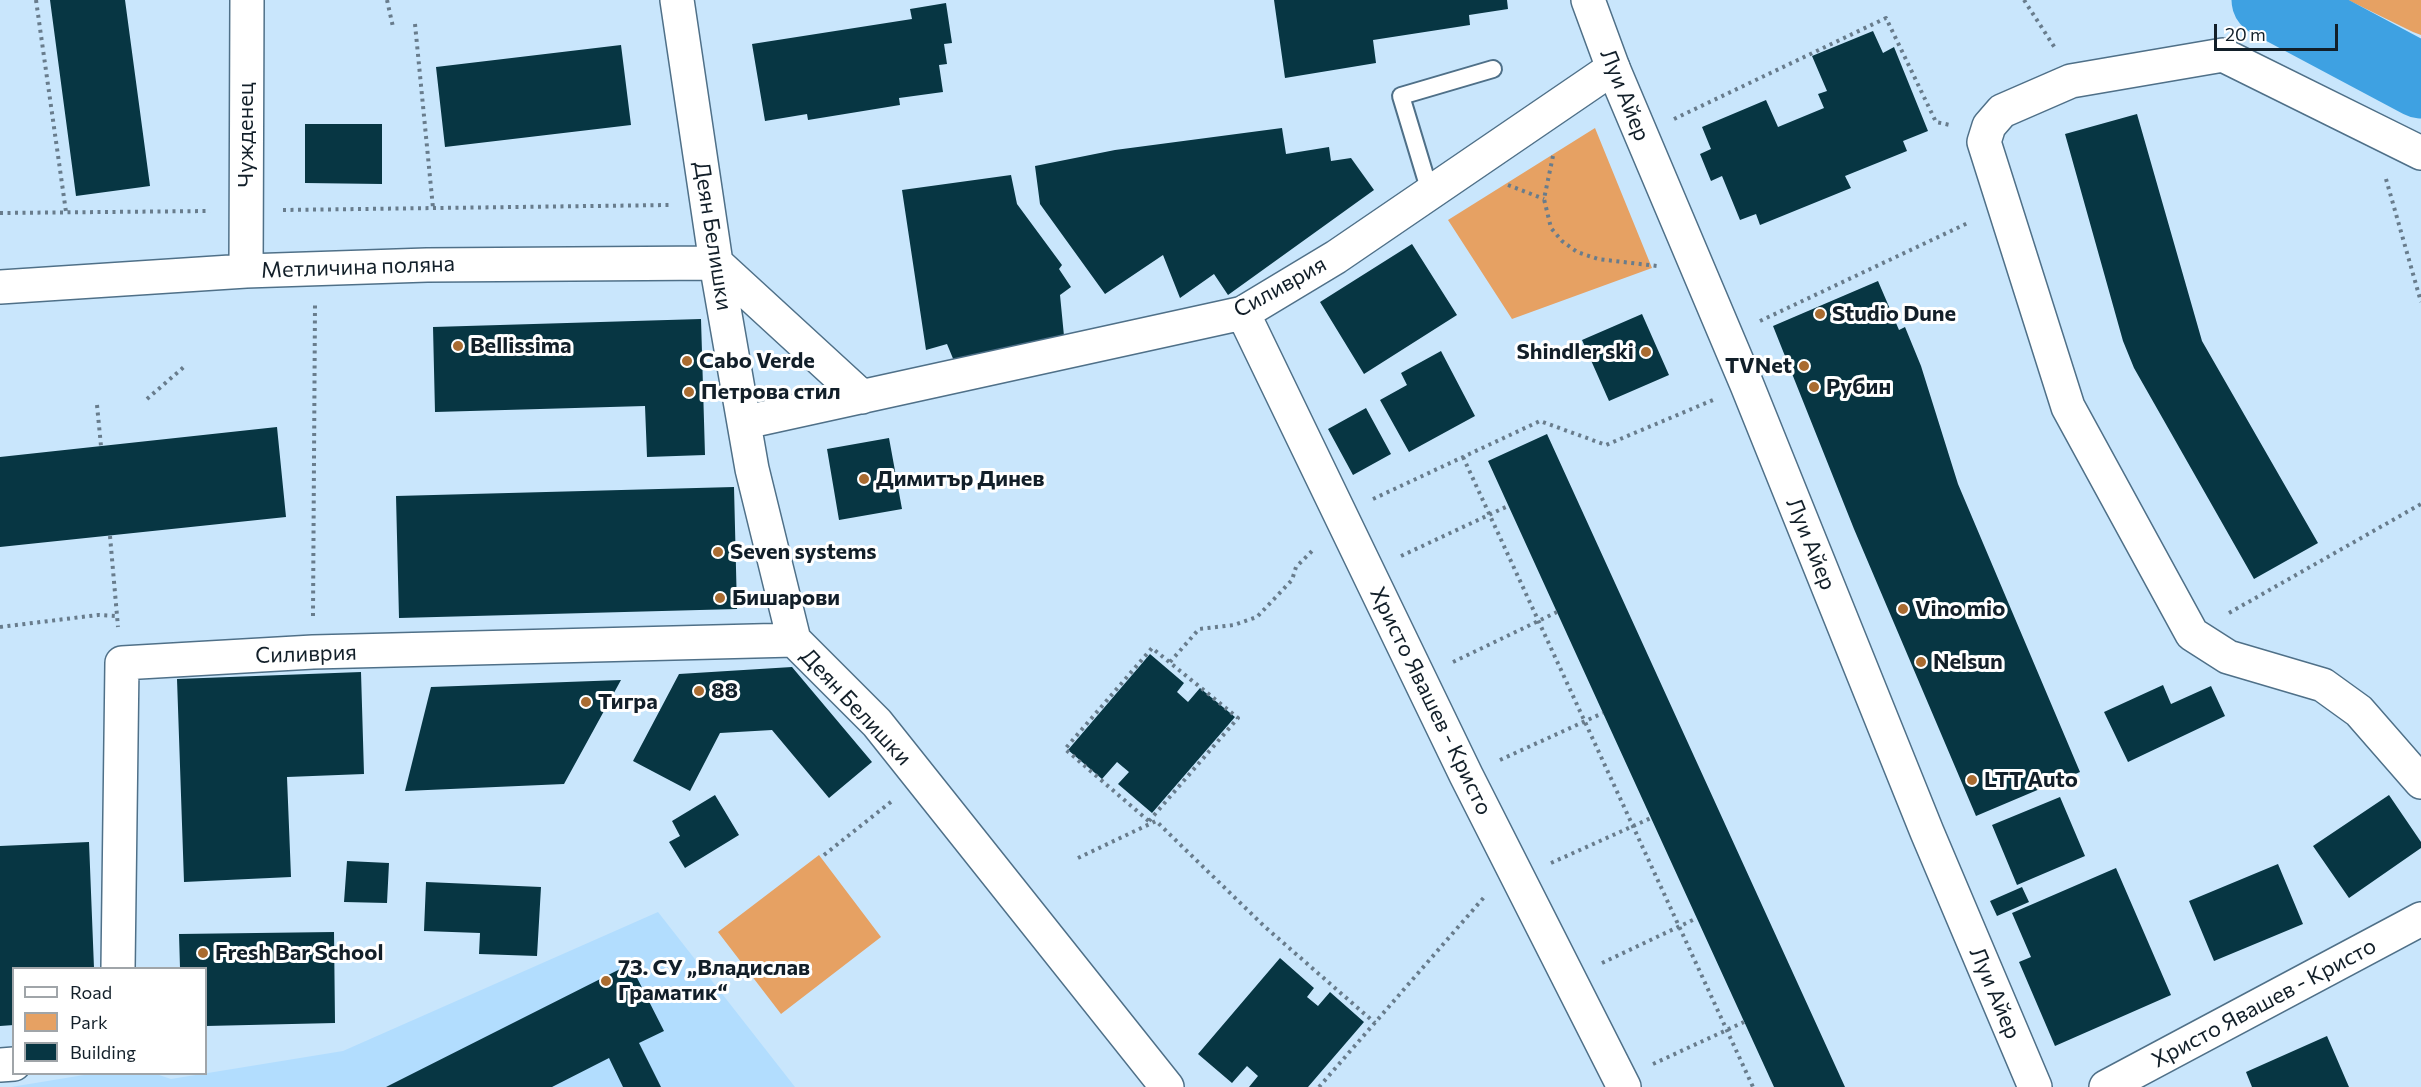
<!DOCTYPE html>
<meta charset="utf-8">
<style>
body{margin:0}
#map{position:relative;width:2421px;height:1087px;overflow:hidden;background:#c9e6fc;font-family:Commissioner,sans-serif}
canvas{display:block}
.legend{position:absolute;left:12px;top:967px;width:195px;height:108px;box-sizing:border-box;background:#fff;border:2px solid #a0a5a9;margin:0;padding:8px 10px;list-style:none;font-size:18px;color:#121f29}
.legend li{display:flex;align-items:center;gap:12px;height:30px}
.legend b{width:30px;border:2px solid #a0a5a9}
.scale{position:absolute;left:2214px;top:24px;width:124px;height:27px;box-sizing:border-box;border:3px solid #121f29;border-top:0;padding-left:8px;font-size:18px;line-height:21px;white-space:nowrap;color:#121f29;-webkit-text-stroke:4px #fff;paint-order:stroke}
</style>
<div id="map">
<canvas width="2421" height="1087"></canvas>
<ul class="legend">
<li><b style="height:8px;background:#fff"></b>Road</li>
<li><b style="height:16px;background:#e6a163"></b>Park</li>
<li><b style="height:16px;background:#073643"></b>Building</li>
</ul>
<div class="scale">20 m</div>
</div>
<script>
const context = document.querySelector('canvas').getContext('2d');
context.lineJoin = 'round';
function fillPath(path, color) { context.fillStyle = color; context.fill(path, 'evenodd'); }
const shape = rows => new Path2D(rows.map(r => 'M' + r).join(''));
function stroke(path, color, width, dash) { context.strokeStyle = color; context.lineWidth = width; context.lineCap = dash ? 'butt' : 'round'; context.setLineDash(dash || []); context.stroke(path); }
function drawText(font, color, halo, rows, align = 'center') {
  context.font = font + ' Commissioner,sans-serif'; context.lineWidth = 6; context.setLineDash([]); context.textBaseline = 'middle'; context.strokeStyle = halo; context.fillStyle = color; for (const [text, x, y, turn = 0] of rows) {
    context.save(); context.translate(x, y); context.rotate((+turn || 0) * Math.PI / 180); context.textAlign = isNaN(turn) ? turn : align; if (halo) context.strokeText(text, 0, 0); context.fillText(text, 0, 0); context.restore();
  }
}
const built = shape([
 [658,912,795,1087,11,1087,90,1074,156,1074,171,1079,343,1051]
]);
const green = shape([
 [2348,0,2421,0,2421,35,2413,32],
 [1595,128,1652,268,1512,319,1448,220],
 [819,855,881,937,781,1014,718,932]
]);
const river = shape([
 [2269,0,2421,81]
]);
const building = shape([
 [50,0,125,0,150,186,76,196],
 [1274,0,1507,0,1508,9,1469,15,1470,25,1373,40,1376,63,1285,78],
 [946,3,952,43,944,44,947,64,939,65,943,92,899,98,900,105,808,120,807,114,765,121,752,44,912,19,910,9],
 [1873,31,1883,53,1894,47,1928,131,1903,141,1907,151,1845,176,1851,188,1760,225,1756,214,1740,220,1722,176,1711,181,1700,154,1711,149,1702,127,1766,100,1778,127,1824,108,1818,94,1827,91,1812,56],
 [621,45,631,125,445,147,436,67],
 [2137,114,2202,341,2318,543,2254,579,2134,368,2123,341,2065,134],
 [305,124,382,124,382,184,305,183],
 [1282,128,1286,154,1329,147,1331,161,1351,158,1374,190,1228,295,1214,274,1180,298,1163,255,1105,294,1040,204,1035,166,1115,150],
 [1011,175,1017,204,1062,265,1059,269,1071,287,1060,295,1064,336,954,361,947,344,926,350,902,190],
 [1412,244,1457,315,1364,374,1320,302],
 [1878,281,1899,330,1905,327,1921,366,1958,484,2080,772,1976,816,1854,529,1773,326],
 [1642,314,1669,375,1609,401,1582,340],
 [701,319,705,455,647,457,645,406,435,412,433,327],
 [1441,351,1475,416,1409,452,1380,400,1407,385,1401,373],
 [1366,408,1391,454,1353,475,1328,429],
 [277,427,286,517,0,547,0,457],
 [1547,434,1845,1087,1774,1087,1603,713,1488,461],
 [889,438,902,509,839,520,827,449],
 [734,487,737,609,399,618,396,496],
 [1150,654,1184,683,1177,692,1188,702,1200,688,1235,717,1152,813,1118,784,1129,772,1117,762,1102,779,1068,750],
 [792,667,872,762,829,798,772,730,720,733,690,791,633,761,679,674],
 [361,672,364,774,287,777,291,877,184,882,177,679],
 [621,680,564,784,405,791,431,687],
 [2163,685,2171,704,2211,686,2225,716,2128,762,2104,712],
 [715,795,739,835,685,868,669,842,680,836,672,821],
 [2389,795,2421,842,2421,848,2349,898,2313,846],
 [2060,797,2085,856,2017,885,1992,825],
 [89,842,94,968,14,968,14,1025,0,1026,0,846],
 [347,861,389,863,387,903,344,902],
 [2278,864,2303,924,2214,961,2189,901],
 [2116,868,2171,995,2055,1046,2019,962,2031,957,2012,913],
 [426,882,541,887,537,956,479,954,480,933,424,931],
 [2022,887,2029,902,1997,916,1990,901],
 [334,932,335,1023,206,1026,206,968,180,968,179,934],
 [1280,958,1314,988,1307,997,1318,1006,1330,992,1364,1022,1308,1087,1249,1087,1258,1076,1247,1066,1232,1083,1198,1054],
 [630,964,664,1031,639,1043,661,1087,623,1087,609,1058,552,1087,386,1087],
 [2327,1036,2349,1087,2252,1087,2246,1072]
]);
const path = shape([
 [36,0,66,212],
 [387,0,393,27],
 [2024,0,2055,48],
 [415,24,433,208],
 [1674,119,1886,18,1936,122,1950,125],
 [1553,156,1544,199,1551,228,1562,241,1577,252,1598,259,1657,266],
 [2386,179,2421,302],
 [1508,185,1544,199],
 [283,210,669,205],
 [0,213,210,211],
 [1760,321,1970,222],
 [147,399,185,366],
 [97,405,101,446],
 [1463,457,1753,1087],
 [1373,499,1540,421,1606,445,1713,400],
 [110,536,118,627],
 [1401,556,1508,506],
 [2229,613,2421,504],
 [313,616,315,305],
 [0,627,98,615,116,616],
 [1170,662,1199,629,1234,625,1257,617,1292,580,1296,567,1314,549],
 [1453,662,1557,612],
 [1500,760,1603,713],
 [1149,821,1238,718,1152,648,1065,749,1151,823],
 [824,855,892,801],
 [1078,858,1156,821,1264,926,1375,1023],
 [1551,863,1651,818],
 [1602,963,1697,918],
 [1653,1064,1744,1022],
 [1319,1087,1486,895]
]);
const lane = shape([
 [1430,192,1401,96,1493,69]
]);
const street = shape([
 [677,0,716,263,752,469,794,640,877,723,1167,1087],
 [2421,153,2223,55,2071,81,2002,111,1989,126,1984,142,2068,407,2192,634,2228,657,2323,685,2359,711,2421,782],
 [716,263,862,397],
 [246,271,247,0],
 [0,287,246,271,427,265,716,263],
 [1243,313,1466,775,1624,1087],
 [746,422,1243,313,1336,257,1613,68],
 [118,968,122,663,313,652,794,640],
 [0,1065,14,1064],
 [2106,1087,2421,919]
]);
const secondary = shape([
 [1588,0,1613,68,1747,385,1927,832,2035,1087]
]);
const markers = [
 [1820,314,6,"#a96b30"],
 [458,346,6,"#a96b30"],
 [1646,352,6,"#a96b30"],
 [687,361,6,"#a96b30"],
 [1804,366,6,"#a96b30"],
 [1814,387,6,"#a96b30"],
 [689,392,6,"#a96b30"],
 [864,479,6,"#a96b30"],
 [718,552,6,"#a96b30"],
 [720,598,6,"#a96b30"],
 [1903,609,6,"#a96b30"],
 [1921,662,6,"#a96b30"],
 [699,691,6,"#a96b30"],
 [586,702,6,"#a96b30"],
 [1972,780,6,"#a96b30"],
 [203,953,6,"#a96b30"],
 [606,981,6,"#a96b30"]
];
const streetNames = [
 ["Луи Айер",1625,95,68],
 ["Чужденец",246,135,-90],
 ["Деян Белишки",713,236,81],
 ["Метличина поляна",358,267,-2],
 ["Силиврия",1280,287,-29],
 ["Луи Айер",1811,544,68],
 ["Силиврия",306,654,-2],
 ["Христо Явашев - Кристо",1431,701,64],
 ["Деян Белишки",856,707,47],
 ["Луи Айер",1995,993,67],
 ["Христо Явашев - Кристо",2264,1003,-28]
];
const poiNames = [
 ["Studio Dune",1832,314],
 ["Bellissima",470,346],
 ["Shindler ski",1634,352,"right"],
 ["Cabo Verde",699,361],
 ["TVNet",1792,366,"right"],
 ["Рубин",1826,387],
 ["Петрова стил",701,392],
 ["Димитър Динев",876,479],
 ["Seven systems",730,552],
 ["Бишарови",732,598],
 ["Vino mio",1915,609],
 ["Nelsun",1933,662],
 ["88",711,691],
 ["Тигра",598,702],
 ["LTT Auto",1984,780],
 ["Fresh Bar School",215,953],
 ["73. СУ „Владислав",618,968],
 ["Граматик“",618,993]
];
fillPath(built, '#b2ddfe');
fillPath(green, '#e6a163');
stroke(river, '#3ea1e2', 75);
fillPath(building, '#073643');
stroke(lane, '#4f7088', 20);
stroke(street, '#4f7088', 36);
stroke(secondary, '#4f7088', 36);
stroke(path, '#687c8c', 4, [3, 4.5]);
stroke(lane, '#fff', 16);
stroke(street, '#fff', 33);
stroke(secondary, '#fff', 33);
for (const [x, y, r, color] of markers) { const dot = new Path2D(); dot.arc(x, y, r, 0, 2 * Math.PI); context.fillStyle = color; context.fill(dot); stroke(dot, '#fff', 2); }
drawText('22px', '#121f29', '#fff', streetNames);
drawText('bold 22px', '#121f29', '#fff', poiNames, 'left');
</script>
